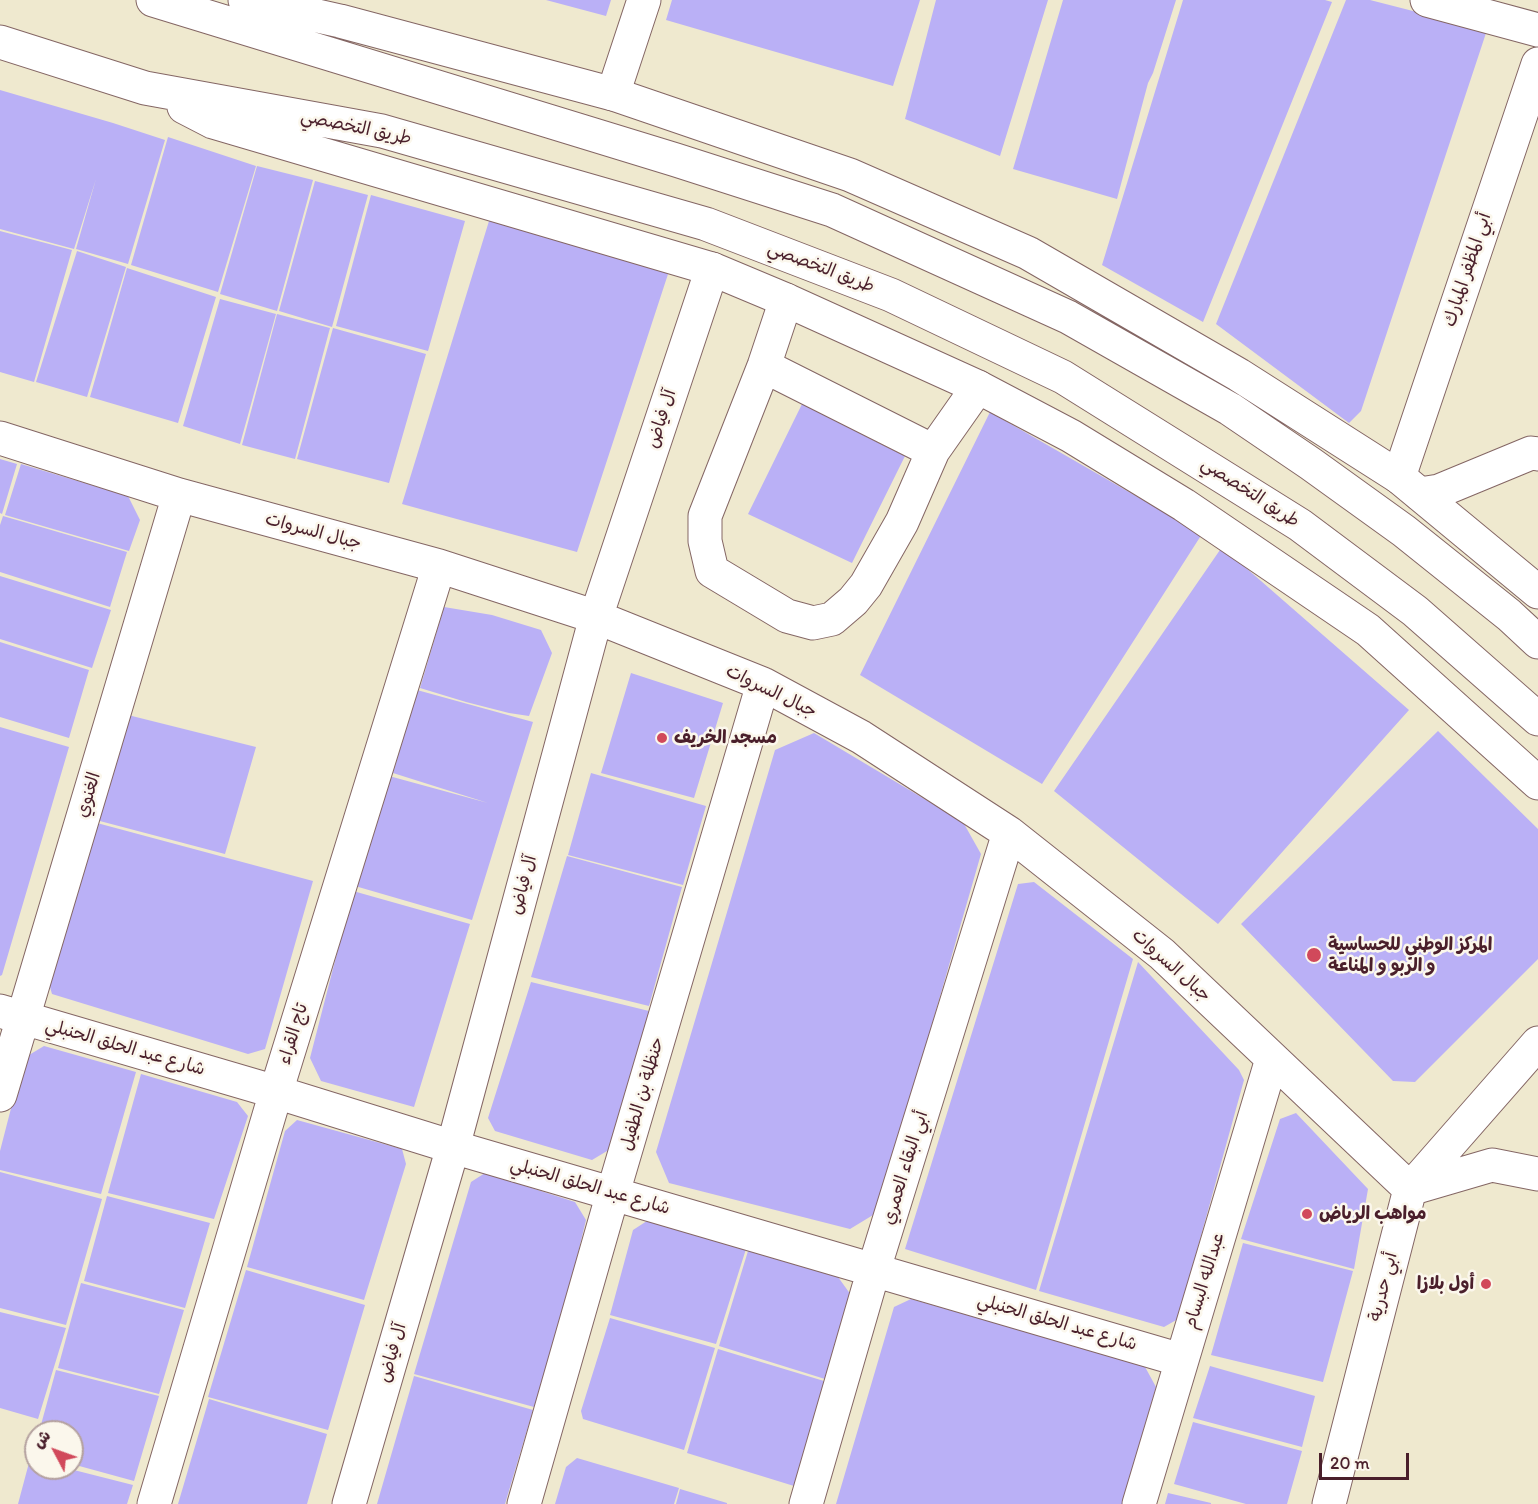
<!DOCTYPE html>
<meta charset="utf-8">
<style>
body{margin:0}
#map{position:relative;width:1538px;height:1504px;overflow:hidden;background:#efe9cf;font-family:Itim,"Playpen Sans Arabic",sans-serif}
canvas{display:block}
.north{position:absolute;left:24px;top:1420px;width:60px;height:60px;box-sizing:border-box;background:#fbf7ec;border:2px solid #b4a19f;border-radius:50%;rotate:311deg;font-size:16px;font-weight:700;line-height:24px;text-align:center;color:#4a1f2b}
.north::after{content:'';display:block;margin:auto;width:21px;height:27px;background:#d1495b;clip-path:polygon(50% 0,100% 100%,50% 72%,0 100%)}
.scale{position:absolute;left:1319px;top:1453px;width:90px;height:27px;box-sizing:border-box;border:3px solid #4a1f2b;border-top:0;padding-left:8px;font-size:18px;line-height:21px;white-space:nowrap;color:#4a1f2b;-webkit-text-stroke:4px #fbf7ec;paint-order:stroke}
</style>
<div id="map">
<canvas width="1538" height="1504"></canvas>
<div class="north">ش</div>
<div class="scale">20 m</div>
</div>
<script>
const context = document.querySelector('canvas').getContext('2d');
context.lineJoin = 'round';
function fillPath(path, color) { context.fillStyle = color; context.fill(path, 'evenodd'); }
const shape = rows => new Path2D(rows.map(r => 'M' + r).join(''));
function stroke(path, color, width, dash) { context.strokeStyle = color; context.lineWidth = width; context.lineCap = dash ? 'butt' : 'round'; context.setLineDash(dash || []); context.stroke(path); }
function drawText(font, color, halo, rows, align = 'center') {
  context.font = font + ' Itim,"Playpen Sans Arabic",sans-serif'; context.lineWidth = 5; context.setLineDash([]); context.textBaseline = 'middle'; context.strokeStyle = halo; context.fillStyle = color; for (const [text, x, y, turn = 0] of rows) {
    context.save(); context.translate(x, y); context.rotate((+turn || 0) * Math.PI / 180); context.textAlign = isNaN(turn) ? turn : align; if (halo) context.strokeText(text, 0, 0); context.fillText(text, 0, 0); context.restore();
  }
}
const building = shape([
 [546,0,611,0,606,16],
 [672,0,920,0,893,86,666,20],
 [936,0,1048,0,1000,156,905,119],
 [1063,0,1176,0,1153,73,1148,83,1117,199,1013,169],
 [1183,0,1325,0,1332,2,1203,322,1102,265],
 [1346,0,1370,0,1487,30,1361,411,1349,423,1216,324],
 [0,90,113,123,165,140,128,264,76,249,96,179,74,249,0,229],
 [168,137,256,166,218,292,131,265],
 [257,166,313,180,277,311,220,294],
 [315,181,368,195,332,327,279,311],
 [371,195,465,221,428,351,336,326],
 [489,221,670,268,577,552,402,504],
 [0,231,72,250,34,382,0,372],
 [77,251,126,267,87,397,36,382],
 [127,268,216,297,178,423,90,397],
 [220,299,276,314,240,444,183,426],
 [277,314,330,328,295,459,242,445],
 [333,328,426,354,389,483,297,459],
 [802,404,905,456,852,563,748,514],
 [990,412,1202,534,1042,784,860,675],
 [0,459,17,464,2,514,0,513],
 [21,464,128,496,140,520,129,551,5,515],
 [3,516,127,552,110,607,0,572,0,525],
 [1222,547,1409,710,1218,924,1054,791],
 [0,576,111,610,92,668,0,639],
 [444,607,492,615,541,630,552,653,529,716,509,713,466,702,420,688],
 [0,642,89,670,69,738,0,717],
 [631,673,723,703,694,798,601,773],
 [417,690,533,722,472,920,355,886,389,776,488,803,393,773],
 [124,714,256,747,225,854,96,820],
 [0,727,69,747,2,975,0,976],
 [1438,731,1538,829,1538,959,1415,1082,1393,1081,1241,924],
 [814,733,963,822,981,854,878,1212,850,1229,669,1183,656,1152,775,750],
 [591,773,706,806,683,885,568,855],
 [97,823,313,881,265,1049,248,1054,52,994,48,980],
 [567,856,682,887,649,1006,531,977],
 [1034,882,1133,959,1036,1290,905,1249,1018,884],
 [353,891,470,924,414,1107,321,1081,310,1058],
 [1138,962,1239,1070,1244,1080,1178,1319,1164,1327,1039,1291],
 [531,982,649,1011,612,1148,592,1160,495,1131,488,1118],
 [44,1046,136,1072,101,1194,0,1170,0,1151,24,1058],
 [141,1074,237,1102,248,1116,214,1219,108,1193],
 [1296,1113,1368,1189,1354,1269,1241,1239,1280,1119],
 [297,1120,402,1149,406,1164,364,1300,247,1267,285,1131],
 [0,1172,102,1199,66,1325,0,1308],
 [485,1173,575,1202,586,1220,563,1315,534,1407,414,1374,471,1182],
 [107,1196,210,1223,185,1308,84,1281],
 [650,1219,746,1249,716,1344,610,1315,633,1230],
 [1243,1243,1353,1271,1323,1382,1211,1355],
 [748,1251,838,1277,851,1295,825,1379,719,1346],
 [246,1270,365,1305,328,1430,208,1397],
 [81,1283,184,1310,159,1394,58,1368],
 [911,1299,1144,1365,1156,1387,1122,1504,836,1504,894,1307],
 [0,1312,66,1328,38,1419,0,1408],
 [610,1318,715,1348,684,1450,583,1419,581,1411],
 [718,1349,824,1381,794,1486,687,1453],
 [1210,1366,1315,1396,1302,1447,1193,1418],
 [56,1370,159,1396,134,1481,72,1464,72,1432,39,1432],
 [414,1376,533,1410,505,1504,377,1504],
 [209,1399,327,1434,307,1504,178,1504],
 [1193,1422,1302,1451,1287,1504,1246,1504,1174,1484],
 [577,1458,679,1488,674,1504,555,1504,566,1467],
 [30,1459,36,1460,36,1468,66,1468,133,1485,127,1504,18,1504],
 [680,1489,727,1503,727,1504,676,1504],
 [1168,1493,1211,1503,1211,1504,1165,1504]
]);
const minor = shape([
 [1427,0,1538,30],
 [613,94,644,0],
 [786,300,764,366,705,516,705,541,712,571,787,616,813,623,832,619,853,601,866,585,902,522,933,451,978,387],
 [764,366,933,451],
 [0,438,179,495,439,566,596,617,763,684,861,737,1009,833,1162,954,1410,1189,1492,1165,1538,1174],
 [1399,477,1538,64],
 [1420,494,1439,491,1531,453,1538,454],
 [0,1011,276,1092,453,1147,1181,1360],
 [0,1095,179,495],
 [154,1504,276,1092,439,566],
 [349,1504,453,1147,596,617,712,269],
 [524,1504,613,1193,763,684],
 [806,1504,874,1269,1009,833],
 [1139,1504,1272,1059],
 [1329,1504,1410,1189,1538,1043]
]);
const major = shape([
 [153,0,676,160,832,210,1068,317,1230,409,1311,464,1404,531,1509,615,1538,642],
 [245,0,340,21,613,94,850,175,1028,253,1239,375,1399,477,1538,592],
 [0,42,145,88,382,131,706,224,891,295,1063,377,1300,525,1415,611,1538,719],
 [184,107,213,122,712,269,786,300,978,387,1071,436,1184,505,1368,630,1538,783]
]);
const markers = [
 [662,738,6,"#d1495b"],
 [1314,955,8,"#d1495b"],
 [1307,1214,6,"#d1495b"],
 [1486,1284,6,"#d1495b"]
];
const streetNames = [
 ["طريق التخصصي",356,128,12],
 ["طريق التخصصي",821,268,21],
 ["أبي المظفر المبارك",1468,270,-72],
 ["آل فياض",662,419,-72],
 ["طريق التخصصي",1250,493,33],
 ["جبال السروات",313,532,15],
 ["جبال السروات",771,692,26],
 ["الغنوي",89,795,-73],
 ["آل فياض",524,885,-75],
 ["جبال السروات",1171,966,42],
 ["تاج القراء",294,1034,-73],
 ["شارع عبد الحلق الحنبلي",125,1048,16],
 ["حنظلة بن الطفيل",643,1094,-74],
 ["أبي البقاء العمري",906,1168,-73],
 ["شارع عبد الحلق الحنبلي",590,1187,16],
 ["عبدالله البسام",1205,1281,-73],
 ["أبي حدرية",1384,1287,-76],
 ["شارع عبد الحلق الحنبلي",1057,1323,16],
 ["آل فياض",393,1353,-74]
];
const poiNames = [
 ["مسجد الخريف",674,738],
 ["المركز الوطني للحساسية",1328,945],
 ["و الربو و المناعة",1328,966],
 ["مواهب الرياض",1319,1214],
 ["أول بلازا",1474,1284,"right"]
];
fillPath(building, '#bab0f6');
stroke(minor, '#846664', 35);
stroke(major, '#846664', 35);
stroke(minor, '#fff', 33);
stroke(major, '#fff', 33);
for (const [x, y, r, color] of markers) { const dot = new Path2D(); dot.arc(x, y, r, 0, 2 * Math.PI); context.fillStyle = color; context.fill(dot); stroke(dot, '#fbf7ec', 2); }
drawText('18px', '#4a1f2b', '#fbf7ec', streetNames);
drawText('bold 18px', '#4a1f2b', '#fbf7ec', poiNames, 'left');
</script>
